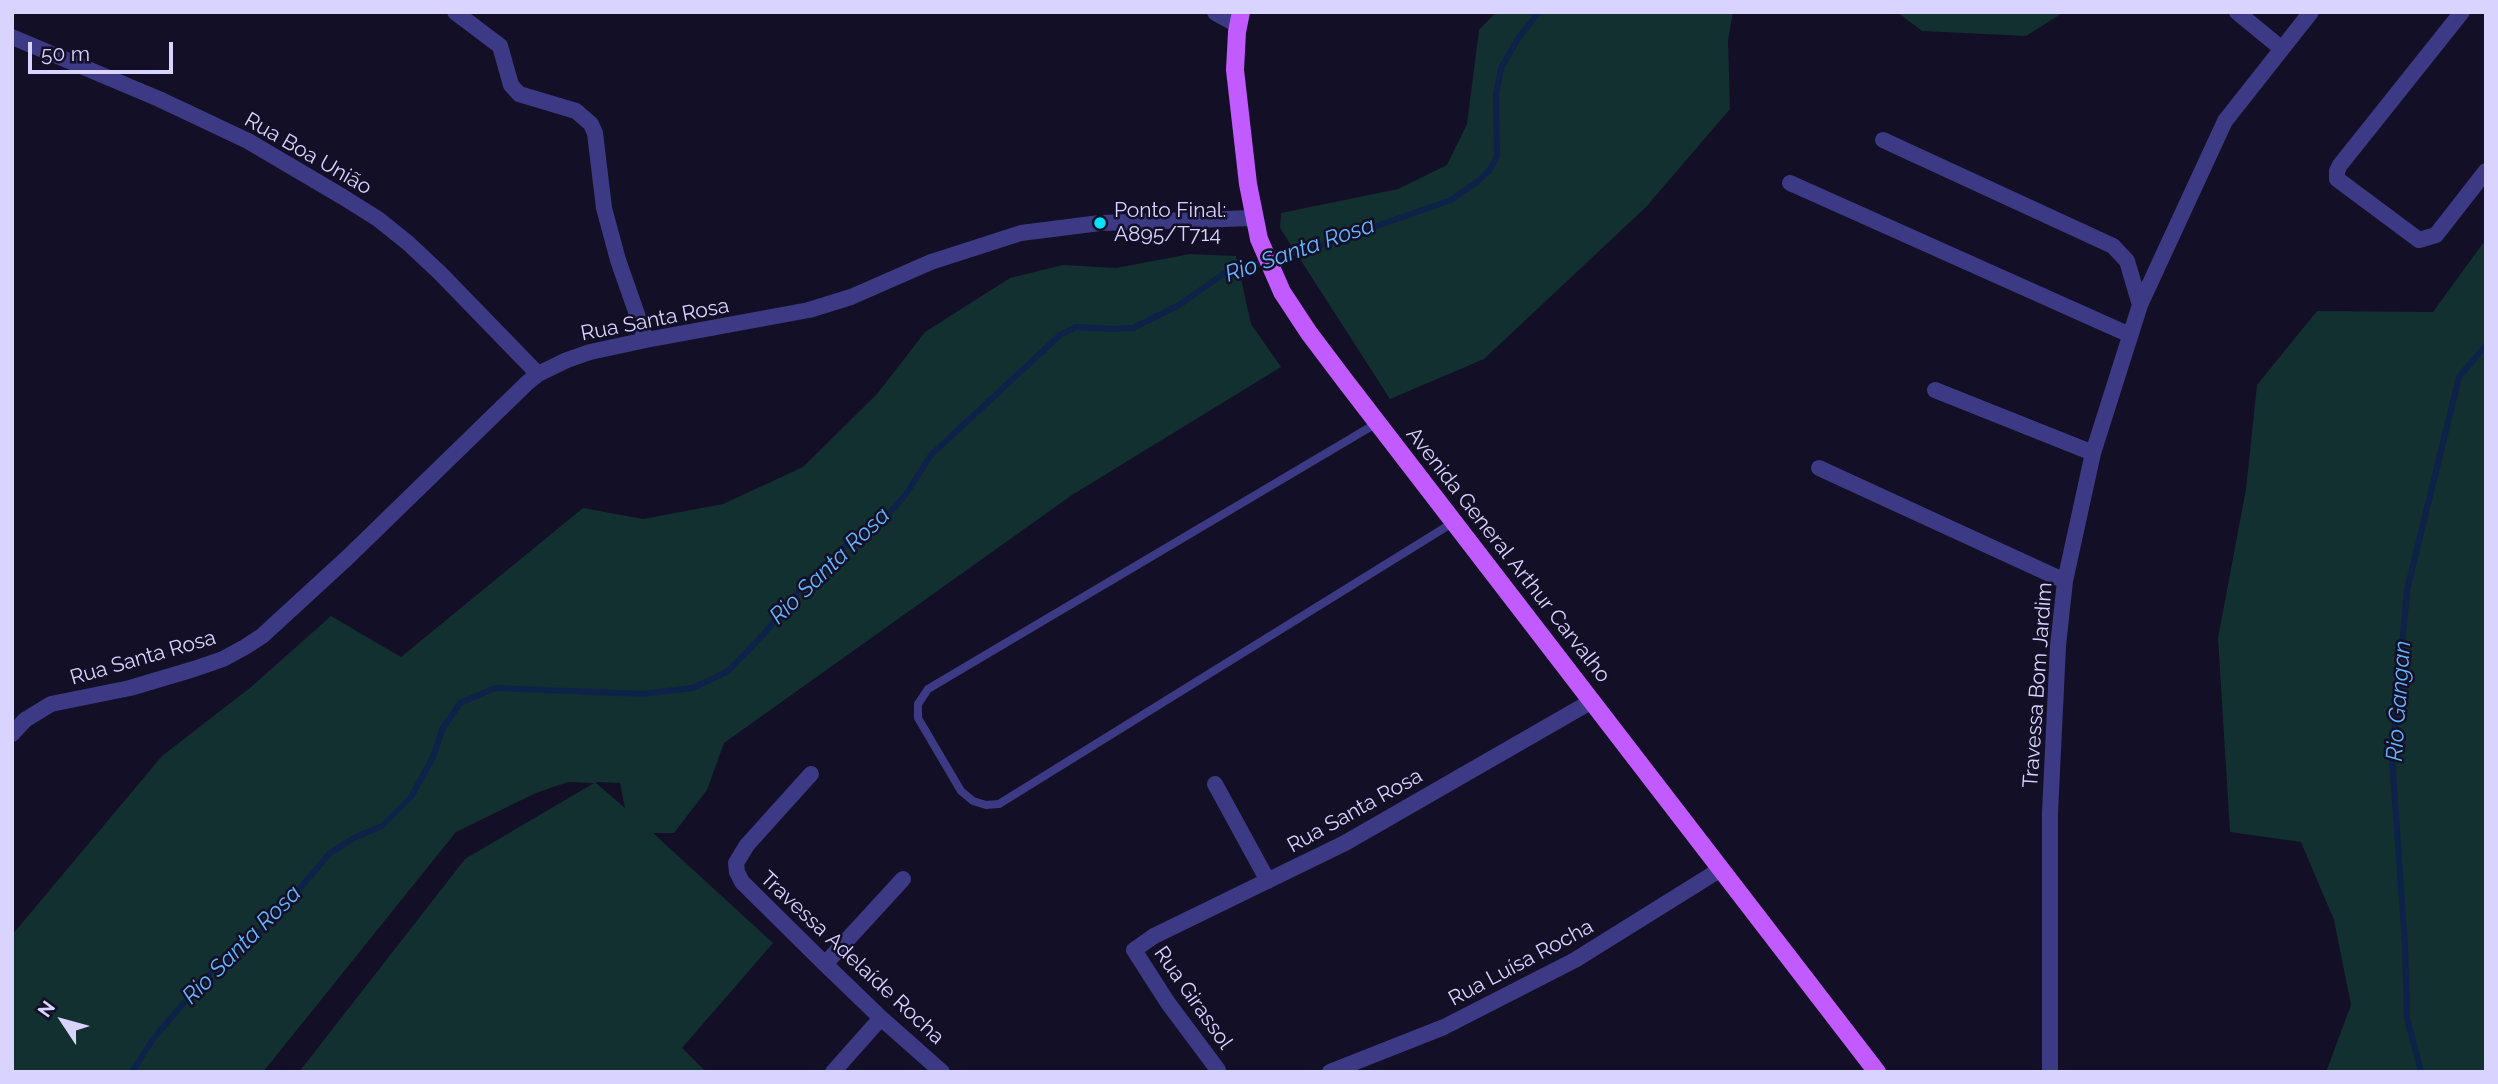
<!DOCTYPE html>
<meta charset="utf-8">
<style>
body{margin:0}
#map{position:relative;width:2498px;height:1084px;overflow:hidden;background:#130f26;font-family:Raleway,sans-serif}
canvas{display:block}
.frame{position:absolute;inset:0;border:14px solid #d9d4ff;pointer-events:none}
.north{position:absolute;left:28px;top:986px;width:70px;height:70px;-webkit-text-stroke:5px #130f26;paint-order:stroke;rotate:306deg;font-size:19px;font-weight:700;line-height:28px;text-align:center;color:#d9d4ff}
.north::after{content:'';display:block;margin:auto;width:24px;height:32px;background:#d9d4ff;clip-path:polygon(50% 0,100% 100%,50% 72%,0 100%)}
.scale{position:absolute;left:28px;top:42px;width:145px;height:32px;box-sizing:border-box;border:4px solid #d9d4ff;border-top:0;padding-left:9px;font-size:21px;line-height:24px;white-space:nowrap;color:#d9d4ff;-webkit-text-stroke:5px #130f26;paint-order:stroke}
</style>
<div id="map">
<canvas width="2498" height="1084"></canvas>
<div class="frame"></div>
<div class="north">N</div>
<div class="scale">50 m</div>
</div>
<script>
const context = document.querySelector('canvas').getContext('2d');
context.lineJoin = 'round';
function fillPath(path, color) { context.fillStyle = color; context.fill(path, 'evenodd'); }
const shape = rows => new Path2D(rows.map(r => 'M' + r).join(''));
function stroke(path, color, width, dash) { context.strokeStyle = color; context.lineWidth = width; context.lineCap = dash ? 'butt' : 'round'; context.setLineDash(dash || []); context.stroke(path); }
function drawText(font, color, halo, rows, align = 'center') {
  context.font = font + ' Raleway,sans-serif'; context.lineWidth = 5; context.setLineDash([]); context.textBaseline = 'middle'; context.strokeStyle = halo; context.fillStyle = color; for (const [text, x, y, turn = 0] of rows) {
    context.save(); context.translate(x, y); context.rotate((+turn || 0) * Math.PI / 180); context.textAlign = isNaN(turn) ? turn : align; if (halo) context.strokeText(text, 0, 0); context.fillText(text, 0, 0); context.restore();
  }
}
const green = shape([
 [1496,12,1733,12,1728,40,1730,109,1646,207,1484,359,1390,399,1280,228,1281,213,1398,189,1447,165,1467,124,1479,30],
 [1897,12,2064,12,2026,36,1922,31],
 [2486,239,2486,1072,2326,1072,2351,1005,2334,920,2301,842,2230,832,2218,638,2246,489,2257,385,2317,311,2433,312],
 [1190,254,1236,256,1251,324,1281,367,1072,495,724,743,707,790,674,833,653,833,773,943,682,1048,706,1072,299,1072,465,859,594,783,568,782,536,793,456,832,263,1072,12,1072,12,935,162,756,251,687,331,616,401,657,583,508,643,519,723,504,803,467,877,394,925,332,1010,278,1063,265,1116,268],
 [597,782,620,783,625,808,596,783]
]);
const stream = shape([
 [132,1072,153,1039,206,977,271,922,330,853,356,837,382,826,411,797,433,757,443,728,460,703,495,688,642,694,693,688,728,671,763,635,803,586,847,544,886,517,906,494,931,455,1060,335,1076,327,1112,329,1133,328,1179,305,1225,273,1317,247,1451,200,1474,184,1489,171,1497,156,1496,95,1501,68,1519,37,1539,12],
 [2421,1072,2407,1018,2405,945,2392,757,2407,590,2459,377,2486,345]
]);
const service = shape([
 [1377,423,928,689,918,704,918,718,961,791,973,801,986,805,999,804,1454,522]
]);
const minor = shape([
 [455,12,500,46,511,85,519,94,576,111,591,124,595,133,604,208,618,260,646,340],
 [2237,12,2282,49],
 [2462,12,2340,165,2337,171,2337,179,2419,240,2436,235,2486,171],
 [12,37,159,99,248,141,343,197,378,219,408,243,440,273,538,374],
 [1883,140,2113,246,2127,261,2140,305],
 [1790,183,2130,335],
 [1935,390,2093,453],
 [1819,468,2065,581],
 [12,734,25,720,51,704,130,688,194,669,223,659,245,647,262,636,347,558,527,383,538,374,567,360,590,352,646,340,809,310,851,297,931,262,1021,233,1100,223,1254,218],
 [811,774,747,845,736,863,737,872,742,882,825,964,881,1018,942,1072],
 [1215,784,1268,881],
 [825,964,903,879],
 [1218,1070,1168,1003,1134,950,1154,936,1345,843,1592,701],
 [833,1072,881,1018],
 [1330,1072,1444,1027,1575,960,1721,869],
 [2050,1072,2050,813,2058,646,2065,581,2093,453,2140,305,2225,121,2311,12]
]);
const tertiary = shape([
 [1216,12,1238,24]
]);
const primary = shape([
 [1241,12,1237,32,1235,70,1248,184,1259,239,1282,292,1309,333,1346,382,1877,1072]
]);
const markers = [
 [1100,223,7,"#00e5ff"]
];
const streetNames = [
 ["Rua Boa União",308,154,30],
 ["Rua Santa Rosa",655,320,-11],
 ["Avenida General Arthur Carvalho",1508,555,52],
 ["Rua Santa Rosa",143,658,-16],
 ["Travessa Bom Jardim",2038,685,-86],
 ["Rua Santa Rosa",1355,811,-29],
 ["Travessa Adelaíde Rocha",852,958,43],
 ["Rua Luísa Rocha",1521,963,-28],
 ["Rua Girassol",1193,998,55]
];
const poiNames = [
 ["Ponto Final:",1114,211],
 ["A895/T714",1114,235]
];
const waterNames = [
 ["Rio Santa Rosa",1300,250,-19],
 ["Rio Santa Rosa",830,566,-44],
 ["Rio Gangan",2399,701,-86],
 ["Rio Santa Rosa",242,945,-45]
];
fillPath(green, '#12302f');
stroke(stream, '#0c2248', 6);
stroke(service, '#3d3a85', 8);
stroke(minor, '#3d3a85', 16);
stroke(tertiary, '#3d3a85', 18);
stroke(primary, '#c25bff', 18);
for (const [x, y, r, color] of markers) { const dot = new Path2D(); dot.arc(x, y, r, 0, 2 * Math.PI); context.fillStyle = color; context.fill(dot); stroke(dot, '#130f26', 2.5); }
drawText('21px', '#d9d4ff', '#130f26', streetNames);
drawText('21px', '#d9d4ff', '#130f26', poiNames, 'left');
drawText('italic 23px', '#62b6ff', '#130f26', waterNames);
</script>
